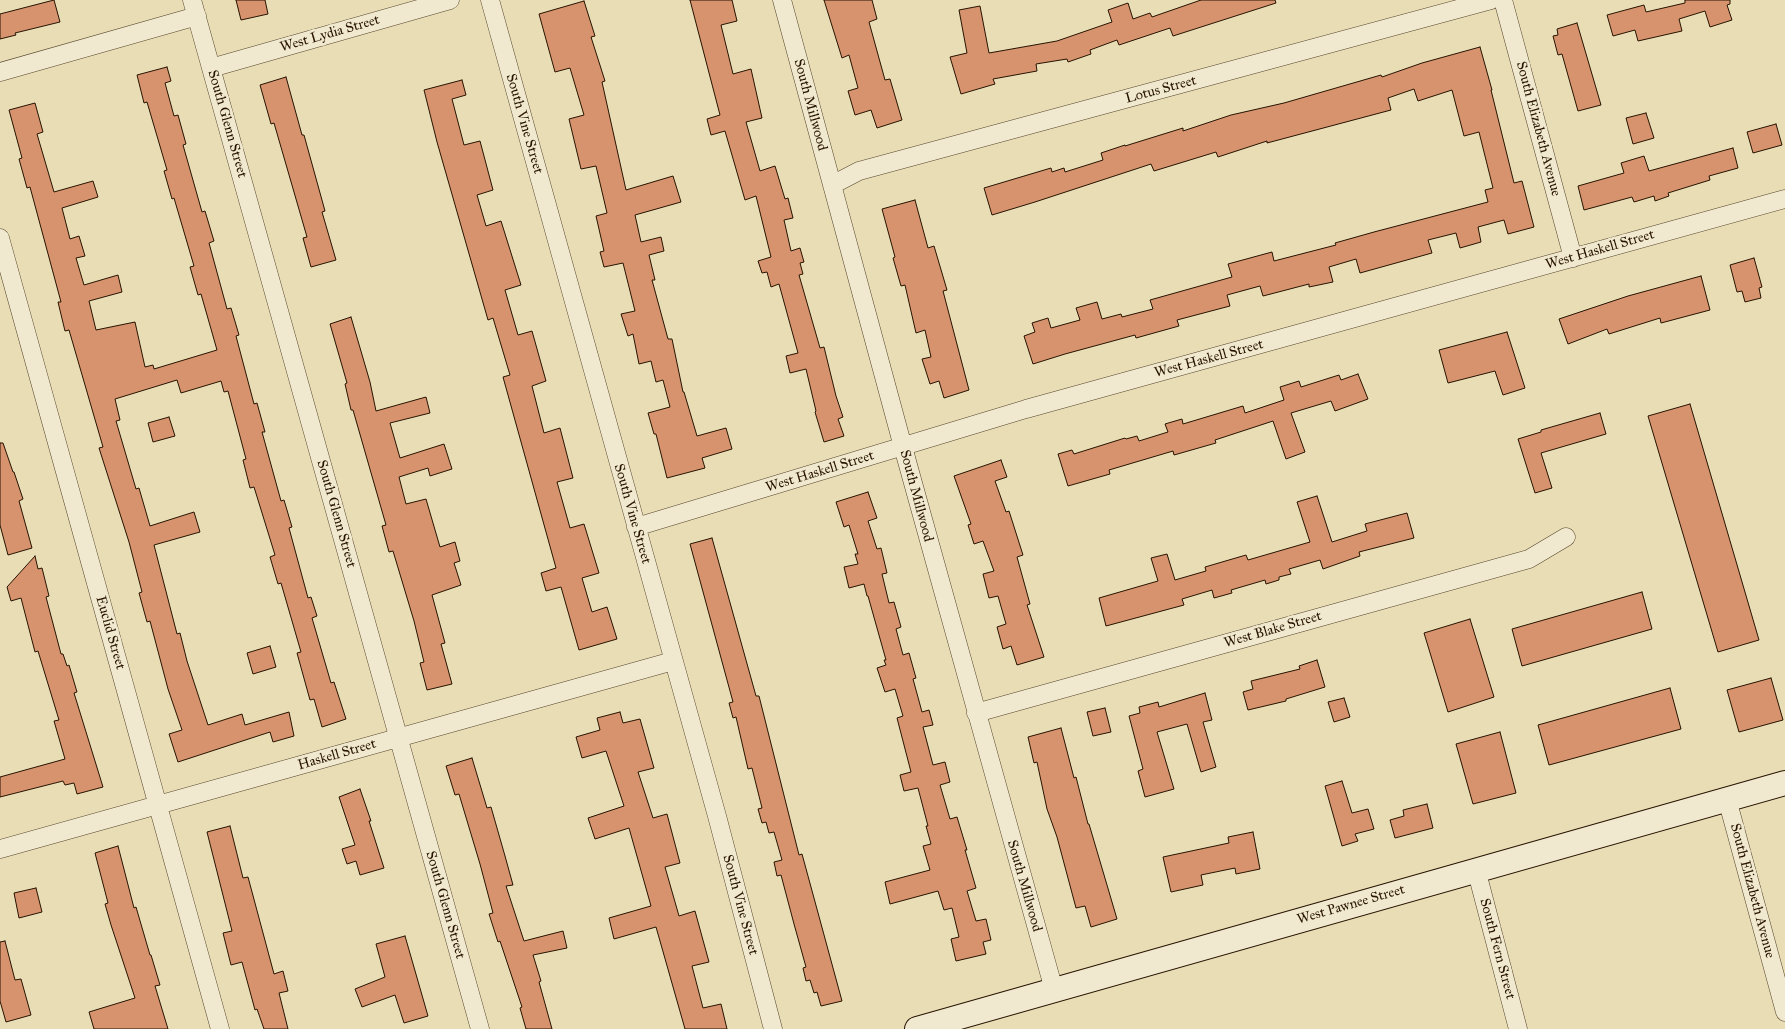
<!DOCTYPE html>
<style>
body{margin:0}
canvas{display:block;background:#e8ddb5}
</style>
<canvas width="1785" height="1029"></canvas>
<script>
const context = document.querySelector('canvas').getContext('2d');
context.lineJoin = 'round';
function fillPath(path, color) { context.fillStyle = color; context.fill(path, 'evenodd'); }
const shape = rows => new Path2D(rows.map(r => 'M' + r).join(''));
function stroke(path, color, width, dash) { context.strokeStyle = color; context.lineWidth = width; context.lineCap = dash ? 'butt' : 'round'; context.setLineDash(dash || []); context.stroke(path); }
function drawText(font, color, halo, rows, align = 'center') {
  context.font = font + ' "IM FELL Great Primer",serif'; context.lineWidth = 5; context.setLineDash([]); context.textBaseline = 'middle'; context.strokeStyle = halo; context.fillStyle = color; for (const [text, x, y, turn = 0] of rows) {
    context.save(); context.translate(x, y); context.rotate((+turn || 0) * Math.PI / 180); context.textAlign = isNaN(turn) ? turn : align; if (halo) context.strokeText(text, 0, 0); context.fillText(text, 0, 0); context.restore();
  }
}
const building = shape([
 [54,0,60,22,15,33,16,35,0,39,0,14,54,0],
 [236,0,265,0,268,14,241,20,236,0],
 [690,0,732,0,737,21,721,25,733,74,751,69,762,118,746,122,760,171,775,166,785,199,788,198,793,218,784,220,791,251,800,248,804,262,800,263,803,274,799,275,820,348,824,347,836,396,843,417,838,419,844,436,824,442,815,412,816,411,806,369,790,373,786,356,798,353,779,284,771,287,767,272,762,273,758,261,771,257,756,196,745,200,725,131,711,135,707,119,720,115,690,0],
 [824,0,872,0,877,19,869,22,885,80,890,79,902,120,877,128,871,110,855,115,848,91,858,88,849,55,842,58,824,0],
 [1201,0,1275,0,1276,3,1173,36,1170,28,1119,45,1117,40,1090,50,1091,54,1068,62,1067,59,1036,64,1037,71,993,79,995,84,961,94,950,57,967,53,959,10,980,6,989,53,1057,41,1112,22,1108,10,1128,3,1133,19,1150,13,1152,17,1201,0],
 [1685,0,1730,0,1730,4,1727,5,1732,20,1710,27,1705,11,1679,19,1682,31,1638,41,1635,30,1613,36,1607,15,1644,5,1646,12,1685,3,1685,0],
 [584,1,595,36,591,37,605,81,602,82,626,190,673,176,681,202,635,215,641,242,661,237,664,251,649,255,655,280,652,280,668,339,672,339,683,392,684,392,697,436,726,428,732,449,702,458,705,468,667,478,656,434,654,434,648,413,670,407,663,380,656,382,651,361,639,364,633,334,628,336,621,314,635,311,623,263,604,267,600,252,604,251,596,216,607,213,596,166,581,169,569,119,584,115,570,68,555,72,539,14,584,1],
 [1577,23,1601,105,1578,111,1562,54,1558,55,1553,36,1558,35,1557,29,1577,23],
 [1480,47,1492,90,1491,90,1514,183,1522,181,1534,227,1508,234,1504,220,1478,227,1481,242,1460,248,1456,233,1428,240,1432,253,1360,273,1356,259,1329,267,1333,282,1309,287,1309,284,1263,296,1260,286,1227,295,1230,306,1177,320,1179,326,1136,338,1135,335,1065,354,1033,364,1024,336,1035,332,1032,323,1048,318,1051,328,1080,320,1076,308,1097,302,1102,319,1121,314,1122,317,1153,309,1150,300,1232,277,1228,264,1272,252,1274,261,1336,245,1335,243,1374,232,1488,202,1485,190,1493,188,1479,132,1464,136,1452,90,1418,101,1414,89,1388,98,1391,110,1267,143,1267,141,1218,157,1216,152,1154,171,1151,164,1035,202,992,215,984,188,1051,168,1052,172,1064,168,1065,172,1103,160,1101,153,1125,145,1125,146,1183,128,1183,131,1231,115,1284,103,1381,75,1382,77,1422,63,1480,47],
 [167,67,171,81,165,83,174,116,178,115,186,144,183,145,202,212,205,211,214,241,209,243,227,309,231,308,239,335,236,336,254,404,257,403,265,432,262,432,281,501,284,500,292,527,289,528,308,598,311,597,317,616,312,618,331,683,334,682,346,719,322,727,314,699,310,700,297,653,301,652,281,583,278,584,270,557,275,555,254,487,250,488,243,460,246,459,228,391,224,392,221,381,181,393,177,380,115,399,120,420,116,421,136,489,139,488,150,526,194,512,200,532,154,545,177,634,180,633,187,661,208,725,242,714,245,725,289,712,294,736,273,742,270,732,178,762,169,734,182,730,168,689,150,621,147,622,139,593,142,592,129,542,99,448,103,447,69,330,65,331,58,302,61,302,30,187,27,188,19,159,22,158,9,110,35,103,43,132,37,134,54,192,93,181,98,197,62,208,70,239,79,236,85,256,76,258,84,285,118,275,122,292,89,301,96,330,135,322,145,367,153,365,154,369,217,350,201,294,198,295,190,267,194,266,174,198,172,199,164,171,167,170,147,102,144,103,137,75,167,67],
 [286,77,302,135,304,135,325,211,322,212,336,260,311,267,303,238,307,237,274,123,271,124,260,85,286,77],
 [462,80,466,95,452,99,464,145,480,141,493,190,477,195,486,226,501,221,521,285,505,290,518,335,532,331,546,381,532,386,544,433,560,428,573,478,557,482,570,528,584,524,599,573,582,578,592,612,607,607,617,639,579,650,561,587,546,591,541,573,556,568,503,377,510,375,493,318,488,320,437,142,424,90,462,80],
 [1646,113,1654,138,1633,144,1626,118,1646,113],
 [1776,124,1782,145,1753,153,1747,132,1776,124],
 [1733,148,1738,168,1709,176,1710,180,1668,193,1669,196,1655,201,1654,196,1634,202,1632,197,1584,210,1578,186,1624,173,1621,163,1644,156,1649,171,1733,148],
 [915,200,928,248,934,246,947,290,943,291,969,390,944,398,939,381,930,384,922,359,931,357,925,330,916,333,905,285,901,286,893,258,895,257,882,209,915,200],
 [1754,258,1762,287,1759,288,1761,298,1745,302,1742,291,1737,292,1730,265,1754,258],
 [1701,276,1710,310,1661,323,1660,318,1609,334,1607,329,1568,344,1559,319,1628,296,1701,276],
 [351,317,370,382,376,411,426,397,430,413,390,423,400,458,444,444,452,469,430,476,428,468,399,477,406,504,426,499,440,547,455,542,460,561,454,563,461,585,432,595,445,643,441,644,452,684,427,690,420,663,424,662,414,621,393,551,389,552,382,526,386,525,353,410,351,410,345,384,347,383,330,324,351,317],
 [1507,332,1525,388,1503,395,1495,371,1448,383,1439,350,1507,332],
 [1358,374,1368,399,1335,411,1331,401,1291,413,1305,452,1286,459,1273,421,1215,440,1216,443,1174,455,1173,451,1109,470,1110,474,1068,486,1058,454,1072,450,1074,454,1125,438,1126,439,1137,436,1139,441,1168,432,1165,424,1182,419,1183,424,1243,406,1245,413,1284,400,1280,387,1299,381,1301,387,1339,375,1341,380,1358,374],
 [1690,404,1759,640,1718,652,1648,416,1690,404],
 [1600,413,1606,434,1541,453,1552,488,1535,493,1518,439,1541,432,1541,430,1600,413],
 [169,417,175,436,153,442,148,423,169,417],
 [0,443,3,443,13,472,14,472,23,499,19,501,32,548,8,555,0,525,0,443],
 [1001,460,1007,477,995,481,1006,512,1009,511,1023,555,1017,557,1030,604,1027,605,1044,657,1017,665,1011,646,1003,649,997,627,1006,624,998,596,989,598,983,574,994,571,983,541,974,544,968,525,971,524,954,476,1001,460],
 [868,492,877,518,868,521,877,549,881,548,887,573,882,574,889,603,894,602,901,627,896,629,903,655,909,653,916,678,913,679,922,712,929,710,933,725,923,727,933,765,945,762,950,782,940,785,950,819,957,817,967,850,965,850,976,888,967,891,976,921,986,919,991,940,983,942,986,954,956,961,951,939,959,937,952,908,944,910,938,891,890,904,885,882,930,870,923,846,931,844,926,826,928,826,918,788,904,791,900,775,911,772,897,718,903,716,895,689,885,692,877,668,886,665,884,660,886,660,868,596,867,596,864,584,849,588,844,567,858,564,855,554,858,554,849,525,844,527,836,502,868,492],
 [1317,496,1332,542,1367,531,1365,524,1407,513,1414,538,1359,552,1360,556,1323,569,1320,560,1289,569,1291,574,1279,577,1279,580,1266,584,1265,580,1231,590,1232,593,1214,598,1212,590,1182,599,1184,605,1106,626,1099,598,1158,581,1151,558,1167,554,1175,580,1206,571,1205,567,1246,555,1248,560,1310,542,1297,502,1317,496],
 [712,538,756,696,759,696,799,855,802,854,842,1001,821,1006,817,992,814,993,810,980,806,981,803,968,806,967,794,924,781,875,777,876,774,862,782,860,774,832,769,833,766,822,762,823,758,809,762,808,752,768,748,769,736,717,733,718,729,703,733,702,690,544,712,538],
 [35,556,38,569,42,568,49,596,46,597,61,654,63,654,67,666,69,665,77,692,74,693,103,787,77,794,74,783,65,785,63,781,0,797,0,777,65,759,54,721,59,720,38,651,35,652,21,598,11,601,7,587,35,556],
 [1642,592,1652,629,1522,666,1512,629,1642,592],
 [1470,619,1494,697,1448,712,1424,633,1470,619],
 [270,646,276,667,253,674,247,653,270,646],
 [1317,660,1325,687,1286,699,1286,701,1248,710,1243,692,1253,689,1251,681,1300,669,1299,666,1317,660],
 [1771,678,1783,720,1739,732,1727,690,1771,678],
 [1670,688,1681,729,1549,765,1538,725,1670,688],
 [1205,693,1212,720,1203,722,1216,767,1201,772,1187,724,1157,732,1174,789,1145,797,1138,771,1143,769,1129,716,1140,713,1139,707,1158,702,1159,707,1205,693],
 [1344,698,1350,717,1334,722,1328,702,1344,698],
 [1105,708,1111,732,1093,736,1087,712,1105,708],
 [620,712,623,723,640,719,654,768,638,772,653,818,667,814,680,863,665,867,679,916,695,911,709,962,692,966,703,1008,721,1004,727,1029,685,1029,656,927,614,939,609,918,651,906,629,828,595,839,588,818,624,806,606,751,582,758,576,737,600,730,597,718,620,712],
 [1061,728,1074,778,1076,777,1088,824,1089,824,1117,919,1091,927,1085,906,1076,908,1057,837,1047,809,1037,762,1034,763,1028,737,1061,728],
 [1500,732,1516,793,1473,804,1456,744,1500,732],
 [472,758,487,808,491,807,505,856,513,885,506,886,524,941,563,931,567,948,533,955,541,981,539,982,552,1029,526,1029,520,1008,522,1007,500,941,498,942,489,914,493,913,480,864,459,794,455,795,446,766,472,758],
 [1342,781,1352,813,1368,809,1374,829,1355,834,1358,841,1342,846,1325,786,1342,781],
 [360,789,371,821,369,821,384,868,360,875,356,861,347,864,342,849,355,845,339,797,360,789],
 [1427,804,1433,828,1395,838,1390,820,1404,816,1403,810,1427,804],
 [230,826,243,878,248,877,274,974,283,971,288,991,279,993,288,1029,264,1029,257,1009,255,1010,242,962,231,965,223,933,232,931,207,832,230,826],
 [1253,832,1260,869,1236,874,1235,868,1201,875,1203,885,1171,892,1163,857,1229,843,1228,837,1253,832],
 [118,846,134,908,136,907,150,955,151,955,160,985,155,986,168,1029,94,1029,89,1012,135,998,111,925,105,904,108,903,95,853,118,846],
 [36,888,42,912,19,918,14,893,36,888],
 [405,936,428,1016,404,1023,395,995,362,1007,355,989,385,977,376,944,405,936],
 [5,941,15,980,21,979,31,1015,6,1022,0,1001,0,942,5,941]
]);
const minor = shape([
 [192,0,480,1029],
 [490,0,717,816,773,1029],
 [782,0,903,447,1054,990],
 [1503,0,1573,258],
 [211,68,450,0],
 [0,72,197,16],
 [832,185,859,171,1491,0],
 [0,238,220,1029],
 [636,527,1026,409,1785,199],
 [976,713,1529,559,1566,537],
 [1727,799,1785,1012],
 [0,849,673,661],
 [1476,869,1518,1029]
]);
const secondary = shape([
 [917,1029,1785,783]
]);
const streetNames = [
 ["West Lydia Street",330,34,-16],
 ["Lotus Street",1161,90,-15],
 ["South Millwood",810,105,75],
 ["South Glenn Street",227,124,74],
 ["South Vine Street",524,124,74],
 ["South Elizabeth Avenue",1538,129,75],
 ["West Haskell Street",1600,250,-16],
 ["West Haskell Street",1209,359,-15],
 ["West Haskell Street",820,472,-17],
 ["South Millwood",916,496,75],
 ["South Glenn Street",336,514,74],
 ["South Vine Street",632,514,74],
 ["West Blake Street",1273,630,-16],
 ["Euclid Street",110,633,74],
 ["Haskell Street",337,755,-16],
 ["South Millwood",1024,886,74],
 ["South Elizabeth Avenue",1752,891,75],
 ["South Glenn Street",445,905,74],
 ["South Vine Street",740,905,75],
 ["West Pawnee Street",1351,905,-16],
 ["South Fern Street",1497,949,75]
];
fillPath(building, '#d6936e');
stroke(building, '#271300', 1);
stroke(minor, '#57462d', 19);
stroke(secondary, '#271300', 26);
stroke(minor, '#f0e9cf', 18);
stroke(secondary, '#f0e9cf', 24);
drawText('14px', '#271300', '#f0e9cf', streetNames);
</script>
